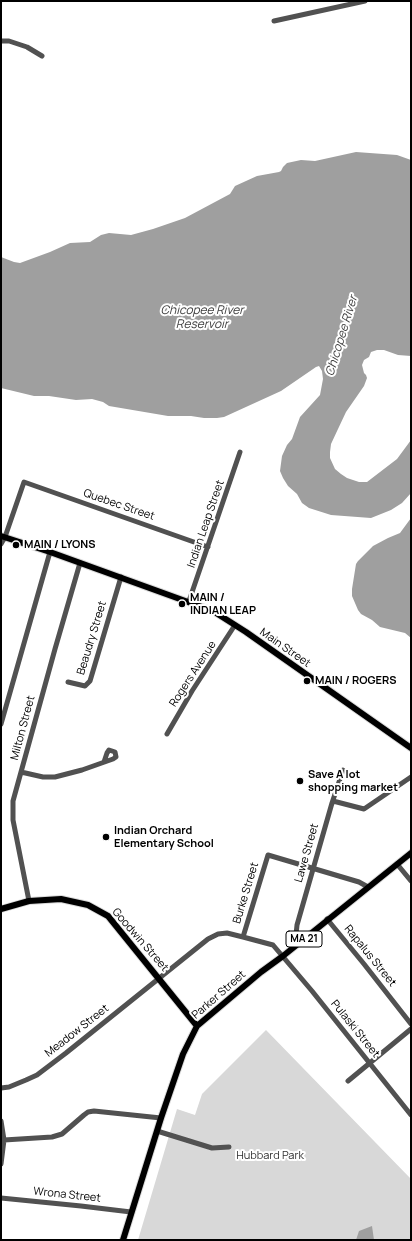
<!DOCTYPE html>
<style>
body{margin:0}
#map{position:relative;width:412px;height:1241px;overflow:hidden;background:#fff;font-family:Manrope,sans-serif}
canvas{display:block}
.frame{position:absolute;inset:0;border:2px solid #000;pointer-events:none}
</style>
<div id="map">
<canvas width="412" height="1241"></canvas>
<div class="frame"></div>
</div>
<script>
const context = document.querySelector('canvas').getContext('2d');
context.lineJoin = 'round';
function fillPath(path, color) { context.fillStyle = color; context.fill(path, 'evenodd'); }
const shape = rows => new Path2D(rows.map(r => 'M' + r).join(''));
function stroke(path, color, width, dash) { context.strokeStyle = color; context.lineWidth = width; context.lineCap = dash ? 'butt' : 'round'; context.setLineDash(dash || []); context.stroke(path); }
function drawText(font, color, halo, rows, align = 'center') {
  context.font = font + ' Manrope,sans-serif'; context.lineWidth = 4; context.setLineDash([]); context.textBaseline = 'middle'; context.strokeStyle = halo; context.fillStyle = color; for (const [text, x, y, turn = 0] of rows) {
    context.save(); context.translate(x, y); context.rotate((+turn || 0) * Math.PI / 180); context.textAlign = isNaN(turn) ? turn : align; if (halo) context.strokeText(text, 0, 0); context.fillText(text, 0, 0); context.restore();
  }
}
const green = shape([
 [266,1030,411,1179,411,1240,138,1240,177,1109,195,1115,202,1094]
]);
const water = shape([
 [356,152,397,155,411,160,411,356,398,355,384,350,377,350,371,352,369,357,364,360,362,365,364,373,366,375,367,378,364,386,346,412,338,429,331,444,330,452,330,458,335,469,341,474,347,478,359,482,367,482,397,459,411,440,411,493,402,503,391,510,371,518,331,515,309,508,302,503,297,494,288,486,283,478,280,471,282,456,287,445,292,439,300,417,320,395,323,379,322,371,319,366,316,367,281,391,224,417,217,418,204,418,191,416,168,416,109,406,103,402,92,399,76,400,49,396,34,396,1,388,1,257,14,262,20,263,50,252,70,243,90,242,101,235,109,233,131,235,153,229,185,218,230,194,235,186,257,176,279,172,281,171,283,167,287,163,301,160,315,161],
 [411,518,411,638,405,633,380,627,372,620,361,614,358,610,352,596,352,589,356,564,358,561,373,546,388,538,400,533],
 [372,1226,374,1240,356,1240,359,1231]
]);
const minor = shape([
 [274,21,365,1],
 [1,41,9,41,27,47,42,56],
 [1,544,5,537,24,482,208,547],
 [189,601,240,452],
 [68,682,85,686,90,681,121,577],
 [1,724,50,552],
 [167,734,192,691,235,625],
 [21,772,43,777,55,777,82,770,113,759,116,757,115,752,109,750,107,753,104,762],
 [333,801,364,809,411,777],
 [397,864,411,881],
 [29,901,13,820,13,801,55,649,80,563],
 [327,919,364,964,411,1024],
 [243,937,268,855,359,882,368,887],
 [299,943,296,935,297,925,332,803,343,770],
 [348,1081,411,1029],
 [1,1088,9,1087,26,1080,37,1075,66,1053,208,939,218,934,227,933,243,937,273,945,312,991,411,1115],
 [1,1121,4,1140,1,1164],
 [157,1131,212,1148,229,1147],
 [4,1140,52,1137,62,1134,84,1115,88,1112,94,1111,161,1118],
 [1,1198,81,1206,131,1212]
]);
const major = shape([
 [1,536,50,552,213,611,246,632,411,748],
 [1,909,29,901,61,899,88,905,108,916,197,1026],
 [123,1240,161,1118,183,1054,197,1026,261,972,283,956,411,853]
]);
const markers = [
 [16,545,4,"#000"],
 [182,604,4,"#000"],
 [307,681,4,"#000"],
 [300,781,4,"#000"],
 [106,837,4,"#000"]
];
const shields = [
 [304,939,36]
];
const shieldNames = [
 ["MA 21",304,939]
];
const streetNames = [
 ["Quebec Street",119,505,19],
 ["Indian Leap Street",206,524,-71],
 ["Beaudry Street",92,638,-73],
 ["Main Street",285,648,35],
 ["Rogers Avenue",193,674,-57],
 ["Milton Street",23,728,-75],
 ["Lawe Street",307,853,-74],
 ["Burke Street",246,893,-73],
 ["Goodwin Street",140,940,49],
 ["Rapalus Street",370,956,51],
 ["Parker Street",219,995,-41],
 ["Pulaski Street",355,1029,51],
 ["Meadow Street",77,1031,-38],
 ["Wrona Street",67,1195,6]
];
const poiNames = [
 ["MAIN / LYONS",24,545],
 ["MAIN /",190,598],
 ["INDIAN LEAP",190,611],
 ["MAIN / ROGERS",315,681],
 ["Save A lot",308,775],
 ["shopping market",308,788],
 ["Indian Orchard",114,831],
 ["Elementary School",114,844]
];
const parkNames = [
 ["Hubbard Park",270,1156]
];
const waterNames = [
 ["Chicopee River",202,311],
 ["Reservoir",202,325],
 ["Chicopee River",342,336,-73]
];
fillPath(green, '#d8d8d8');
fillPath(water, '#9f9f9f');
stroke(major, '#dbdbdb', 8);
stroke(minor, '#515151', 5);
stroke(major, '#000', 6);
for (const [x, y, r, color] of markers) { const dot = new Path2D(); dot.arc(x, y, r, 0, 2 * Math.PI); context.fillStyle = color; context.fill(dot); stroke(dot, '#fff', 1.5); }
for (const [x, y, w] of shields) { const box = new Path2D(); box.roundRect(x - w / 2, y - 8, w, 16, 3); context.fillStyle = '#fff'; context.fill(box); stroke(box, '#000', 1); }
drawText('bold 10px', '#000', null, shieldNames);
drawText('11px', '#000', '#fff', streetNames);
drawText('bold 11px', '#000', '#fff', poiNames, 'left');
drawText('11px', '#2f2f2f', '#fff', parkNames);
drawText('italic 12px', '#404040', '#fff', waterNames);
</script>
